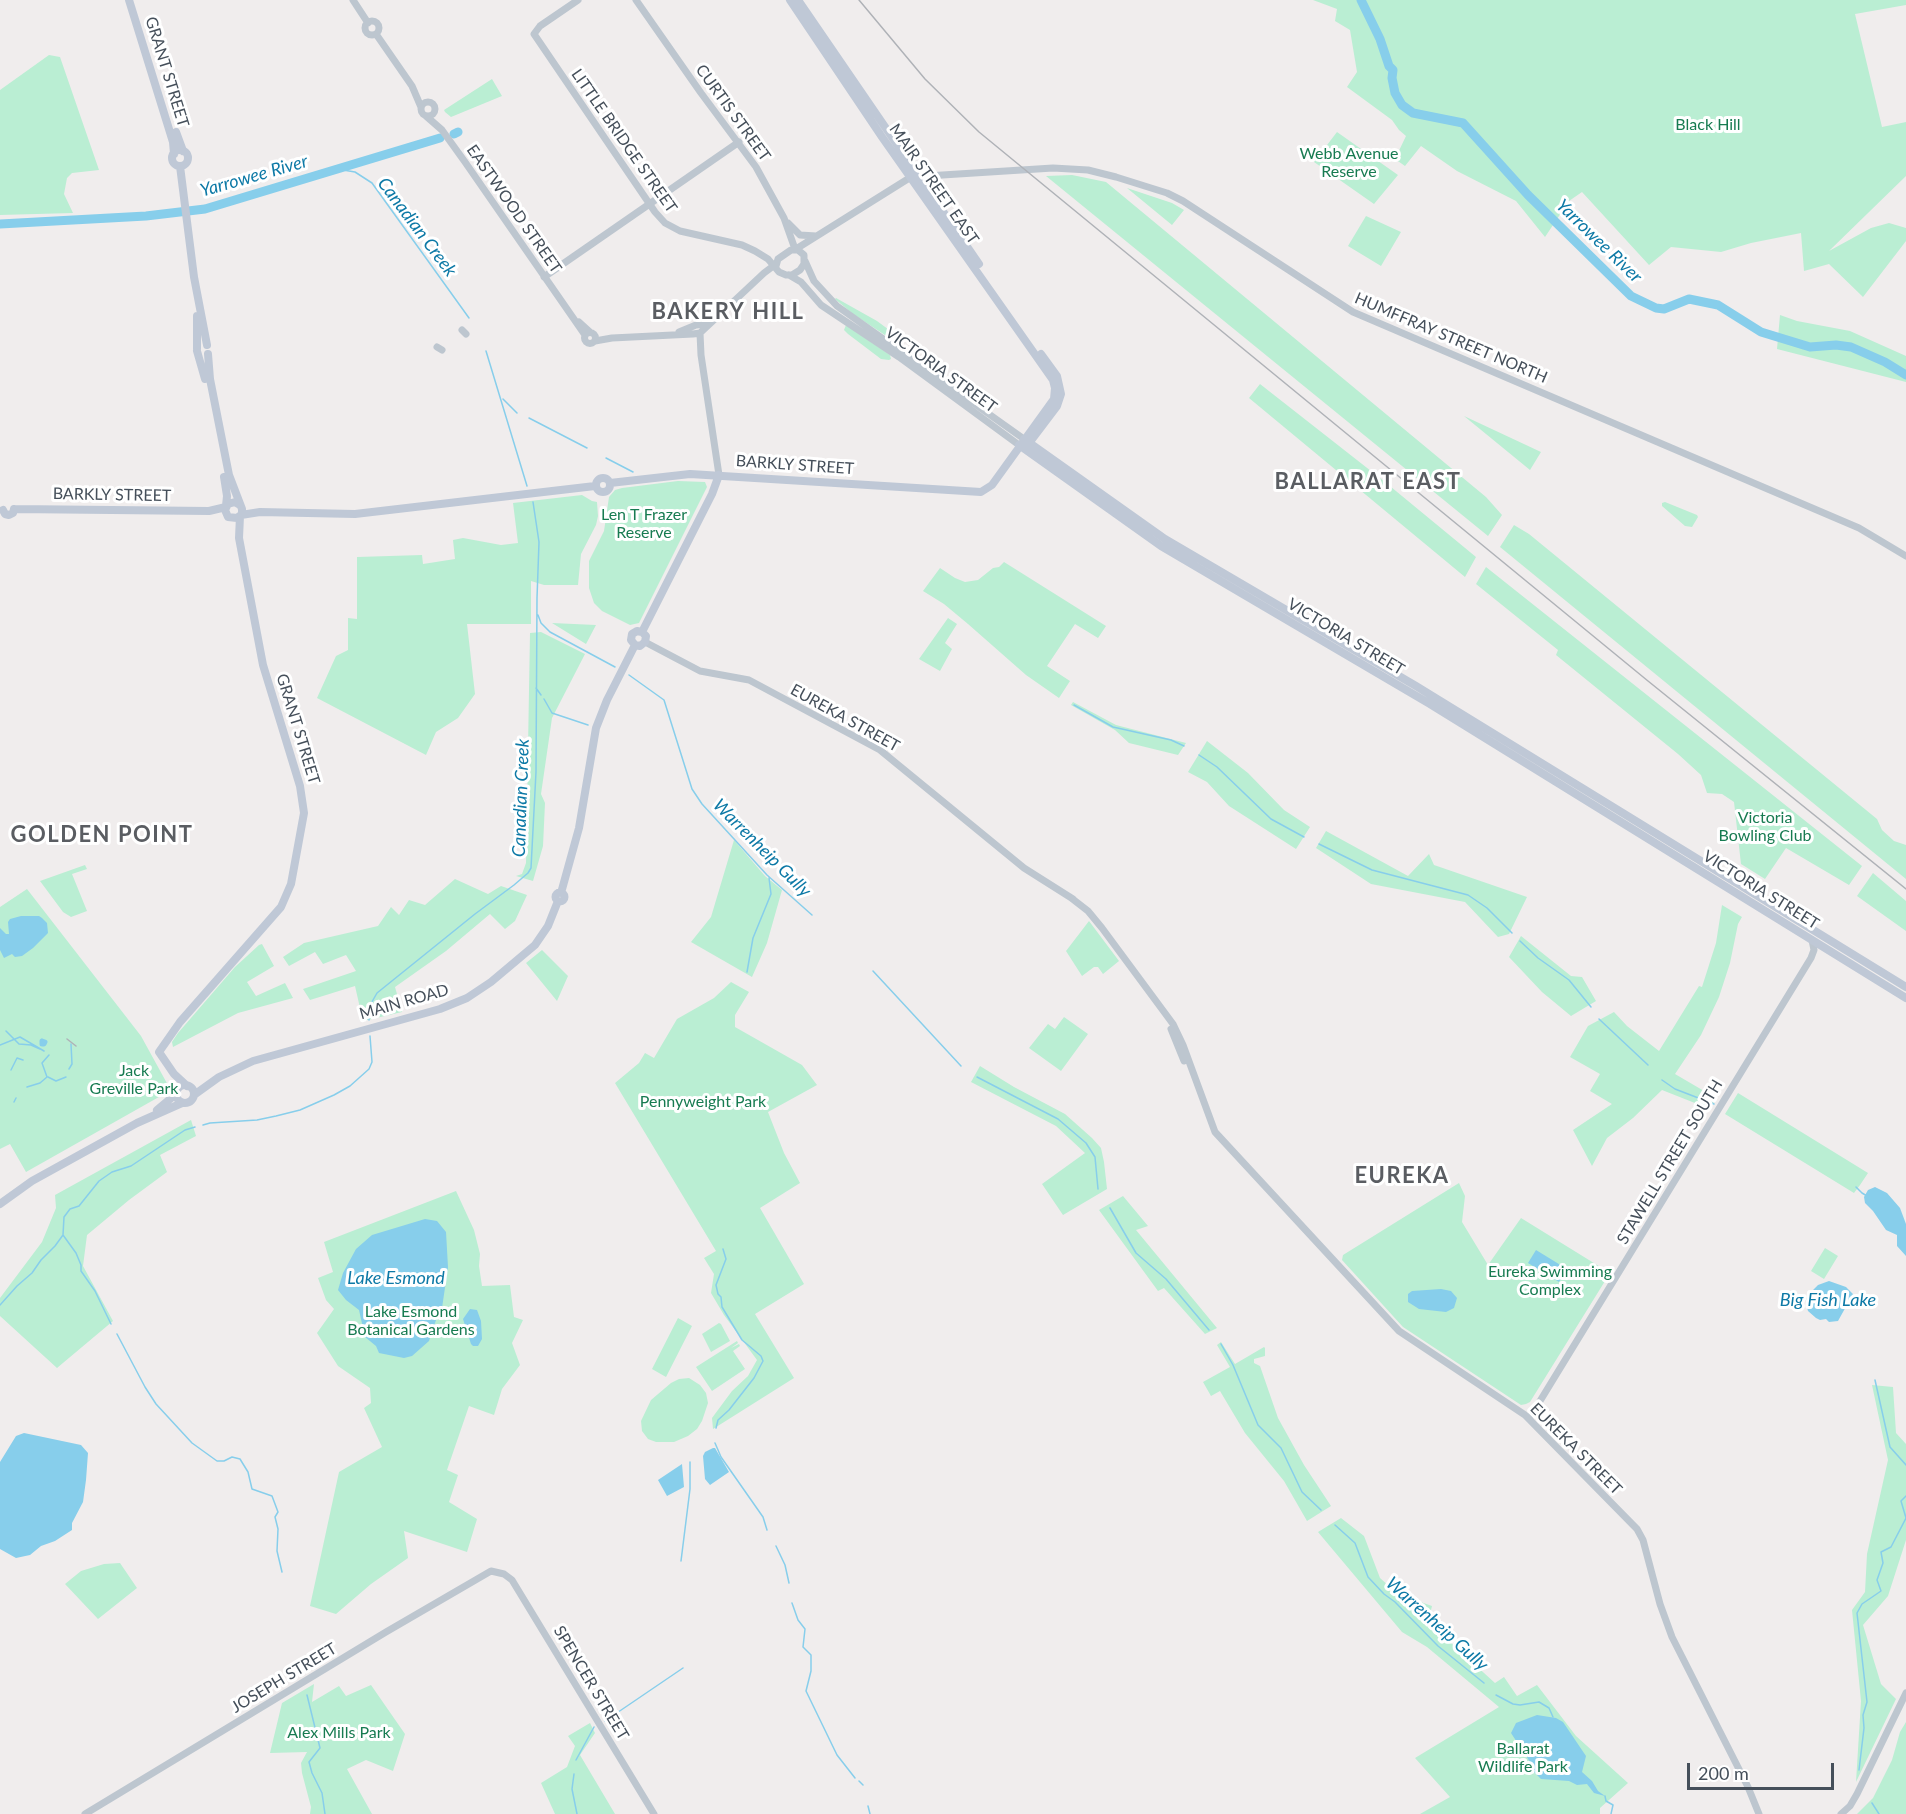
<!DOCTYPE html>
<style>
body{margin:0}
#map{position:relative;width:1906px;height:1814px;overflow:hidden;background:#f0eded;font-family:Lato,sans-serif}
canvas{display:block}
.scale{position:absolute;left:1687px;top:1763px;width:147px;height:27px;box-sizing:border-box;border:3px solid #454f5a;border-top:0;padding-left:8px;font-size:18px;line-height:21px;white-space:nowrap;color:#454f5a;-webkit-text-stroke:4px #fff;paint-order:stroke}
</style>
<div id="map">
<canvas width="1906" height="1814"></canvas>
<div class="scale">200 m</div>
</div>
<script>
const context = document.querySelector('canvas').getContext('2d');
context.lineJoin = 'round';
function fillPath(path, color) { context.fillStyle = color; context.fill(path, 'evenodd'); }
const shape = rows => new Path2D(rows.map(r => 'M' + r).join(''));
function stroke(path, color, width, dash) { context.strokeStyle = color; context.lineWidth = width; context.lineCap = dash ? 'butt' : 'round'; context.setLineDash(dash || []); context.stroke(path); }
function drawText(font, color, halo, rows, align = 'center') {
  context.font = font + ' Lato,sans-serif'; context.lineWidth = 6; context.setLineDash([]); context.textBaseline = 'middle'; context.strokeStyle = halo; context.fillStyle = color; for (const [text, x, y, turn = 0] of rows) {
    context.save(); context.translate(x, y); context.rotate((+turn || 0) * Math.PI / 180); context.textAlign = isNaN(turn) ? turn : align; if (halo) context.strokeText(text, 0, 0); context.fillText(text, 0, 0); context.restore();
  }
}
const green = shape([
 [1313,0,1906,0,1906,5,1855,14,1882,127,1906,122,1906,176,1829,251,1871,228,1889,223,1906,228,1906,241,1863,297,1829,264,1804,271,1801,233,1751,243,1721,252,1671,247,1649,265,1582,192,1569,201,1545,237,1516,201,1457,171,1421,146,1405,166,1395,159,1406,136,1399,130,1392,120,1347,87,1357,72,1350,30,1335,21,1337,9],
 [49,55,60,57,99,170,72,173,67,178,64,194,73,213,0,215,0,90],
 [492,79,502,96,451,117,445,112,444,110],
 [1337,132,1398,175,1374,204,1314,162],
 [1072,175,1106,182,1486,497,1502,515,1488,536,1046,176],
 [1127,188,1172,203,1184,210,1172,225],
 [1366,216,1401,232,1381,266,1348,246],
 [836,298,877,321,904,341,902,344,900,345,853,314,835,299],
 [1780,315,1797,321,1850,331,1906,356,1906,382,1777,349],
 [846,325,890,355,891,359,889,360,881,359,848,334,844,330],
 [1260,384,1385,482,1476,557,1465,577,1249,398],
 [1464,416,1541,452,1530,470],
 [678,481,705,482,707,487,639,623,630,625,602,611,594,603,589,588,589,561,604,531,609,497,615,490,622,488],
 [582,495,592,501,597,502,598,516,596,525,581,554,578,585,544,585,531,581,531,624,467,624,475,694,458,718,436,732,426,755,317,698,336,656,348,650,348,618,357,619,357,557,422,555,423,564,455,559,453,540,463,538,501,545,518,543,513,503],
 [1665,502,1697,515,1698,517,1692,527,1685,526,1662,506,1662,503],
 [1514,525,1529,534,1877,819,1882,830,1894,841,1906,845,1906,879,1500,547],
 [1004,562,1106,626,1098,638,1075,624,1047,666,1070,681,1059,698,1026,675,968,624,944,604,923,591,940,568,955,578,965,582,978,580,993,568,999,567],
 [1486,567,1862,866,1849,885,1786,848,1765,879,1741,864,1734,802,1722,794,1707,793,1701,775,1678,754,1556,655,1558,650,1476,584],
 [948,618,957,624,945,643,952,649,940,671,919,659],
 [552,623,596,625,586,644],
 [541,632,585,654,552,718,541,794,545,803,543,846,533,881,516,876,522,874,526,863,530,633],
 [1073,702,1116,725,1186,743,1178,755,1129,743,1115,730,1071,705],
 [1207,741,1248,773,1284,810,1310,827,1296,849,1229,806,1207,782,1188,772],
 [1326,831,1408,876,1429,854,1434,865,1527,897,1509,934,1498,937,1465,902,1371,884,1316,848],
 [734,840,765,876,782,890,767,943,752,977,691,942,711,917],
 [85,865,87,869,72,874,87,911,71,917,63,912,40,881],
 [1873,873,1906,901,1906,931,1857,896],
 [455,879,488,894,501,886,527,895,515,921,505,929,490,914,446,951,395,987,402,1012,363,1021,355,986,310,1000,303,989,356,971,346,955,323,964,315,952,289,966,283,957,304,943,378,926,391,907,399,915,409,900,425,905],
 [27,889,141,1036,169,1087,166,1093,26,1172,10,1144,0,1149,0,907],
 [1722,905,1742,917,1738,924,1730,963,1719,997,1701,1035,1675,1074,1716,1098,1710,1109,1662,1090,1633,1118,1607,1138,1592,1166,1573,1130,1612,1104,1590,1091,1600,1074,1570,1057,1588,1026,1614,1012,1627,1026,1659,1051,1699,986,1702,987,1716,943],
 [1089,921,1119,961,1103,974,1098,967,1094,967,1082,976,1066,951],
 [1521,936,1571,976,1582,977,1596,1001,1571,1016,1542,992,1509,957],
 [262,944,274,966,247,982,256,996,285,983,293,998,238,1013,173,1047,172,1042,178,1033,235,967,259,945],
 [542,950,568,976,557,1001,526,963],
 [731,982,749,992,735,1015,735,1027,802,1065,817,1085,768,1112,784,1153,800,1183,760,1208,804,1284,755,1314,794,1378,713,1429,712,1418,732,1391,748,1376,757,1360,724,1315,711,1293,714,1274,704,1258,716,1251,615,1083,639,1063,645,1053,654,1058,677,1019,714,998],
 [1064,1017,1088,1034,1061,1071,1029,1048,1048,1024,1055,1029],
 [980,1066,1014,1087,1065,1114,1092,1138,1101,1148,1104,1162,1107,1189,1063,1215,1042,1184,1085,1153,1056,1126,971,1082],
 [1738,1093,1868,1173,1860,1185,1854,1193,1725,1114],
 [191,1120,196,1136,160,1155,167,1172,129,1200,87,1235,83,1266,113,1321,57,1368,0,1316,0,1298,42,1242,56,1208,55,1195],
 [1459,1183,1465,1196,1462,1222,1488,1265,1521,1218,1610,1273,1530,1402,1526,1404,1521,1405,1403,1327,1342,1260,1343,1255],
 [456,1191,474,1230,480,1254,479,1266,482,1286,510,1285,514,1317,523,1320,512,1343,520,1365,502,1389,494,1415,469,1406,447,1470,458,1475,449,1502,477,1519,467,1552,404,1531,408,1558,371,1584,336,1614,310,1606,339,1472,382,1447,364,1408,371,1403,370,1388,338,1366,317,1333,334,1309,326,1300,318,1278,333,1272,324,1242],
 [1123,1196,1148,1226,1136,1230,1217,1328,1205,1334,1164,1288,1158,1291,1099,1210],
 [1825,1248,1838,1256,1824,1279,1811,1271],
 [678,1318,692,1326,666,1377,652,1369],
 [719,1323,721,1324,730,1341,711,1352,702,1334],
 [737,1341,738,1343,731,1348,739,1344,740,1346,733,1351,745,1369,712,1391,696,1367],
 [1221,1342,1235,1364,1264,1347,1265,1348,1265,1356,1254,1359,1254,1363,1260,1366,1278,1418,1304,1465,1331,1506,1307,1521,1284,1481,1245,1433,1220,1391,1211,1396,1203,1382,1230,1367,1217,1345],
 [689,1378,700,1385,706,1393,708,1403,702,1421,697,1429,688,1436,674,1442,656,1442,648,1439,642,1431,641,1421,651,1400,671,1383,679,1379],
 [1872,1385,1893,1387,1896,1433,1906,1444,1906,1540,1888,1596,1863,1625,1881,1684,1896,1699,1856,1782,1861,1701,1852,1610,1865,1592,1867,1554,1888,1460],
 [1341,1518,1364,1536,1380,1578,1398,1594,1432,1606,1428,1622,1495,1683,1504,1677,1517,1696,1537,1685,1576,1736,1628,1783,1600,1808,1600,1814,1420,1814,1450,1797,1415,1758,1499,1707,1427,1647,1402,1632,1318,1532],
 [120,1563,137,1588,98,1619,65,1584,81,1571,104,1564],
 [314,1684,312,1702,339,1686,346,1696,371,1685,405,1734,393,1771,366,1760,347,1769,372,1814,310,1814,311,1807,302,1773,301,1763,307,1752,270,1753,282,1703],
 [1906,1722,1906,1814,1857,1814,1873,1798,1892,1760,1900,1732],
 [590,1723,595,1733,580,1755,615,1814,555,1814,541,1783,567,1767,575,1746,568,1736]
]);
const water = shape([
 [21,916,39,916,42,918,47,923,48,933,33,948,22,956,15,957,12,954,4,958,0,950,0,928,6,934,9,934,8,922,10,919],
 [1875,1187,1887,1193,1900,1208,1906,1224,1906,1256,1897,1246,1897,1235,1886,1230,1873,1211,1865,1203,1864,1197,1868,1190],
 [425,1219,437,1221,446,1232,448,1267,441,1315,436,1320,429,1341,412,1356,404,1358,379,1353,376,1346,365,1337,359,1310,346,1300,338,1290,343,1273,356,1249,372,1235],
 [1536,1250,1567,1269,1559,1282,1528,1263],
 [1829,1281,1846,1287,1853,1294,1838,1321,1829,1322,1826,1319,1820,1320,1816,1318,1808,1311,1806,1304,1806,1298,1813,1290,1818,1285],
 [1441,1289,1451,1291,1457,1298,1454,1308,1446,1312,1419,1309,1408,1302,1408,1294,1412,1291],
 [470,1309,477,1310,481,1321,482,1339,478,1346,473,1346,471,1344,463,1319],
 [24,1433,81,1445,88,1453,86,1480,83,1502,72,1523,72,1530,55,1541,41,1546,30,1555,16,1558,0,1549,0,1462,16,1436],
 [713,1448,715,1448,729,1472,710,1485,705,1479,703,1456,705,1452],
 [682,1464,684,1487,667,1496,658,1480],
 [1537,1715,1556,1718,1563,1722,1586,1756,1582,1772,1592,1781,1598,1791,1605,1796,1594,1793,1587,1784,1577,1785,1569,1781,1541,1779,1534,1772,1530,1762,1511,1733,1516,1723]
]);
const stream = shape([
 [333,172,343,170,355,172,372,183,469,318],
 [486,351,527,486],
 [503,399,517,413],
 [529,418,587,448],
 [606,458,633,472],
 [538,615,541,623,550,632,615,667],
 [629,675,664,700,692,789,702,804,767,875,812,915],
 [536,688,541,695],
 [544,699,552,713,588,725],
 [1074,705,1113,727,1171,740,1184,746],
 [1199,755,1217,767,1271,819,1304,837],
 [1319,844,1372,870,1468,895,1487,908,1512,933],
 [1520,941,1538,958,1569,980,1591,1007],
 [873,971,961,1066],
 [747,972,753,938,771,894,769,878],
 [1599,1019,1648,1065],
 [369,1020,369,1007,377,993,475,914,514,885,528,873,531,868,536,772,537,598,539,542,533,502],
 [6,1031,19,1044,31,1045,40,1049],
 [0,1045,20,1037,44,1051],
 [69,1069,72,1064,71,1044],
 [11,1070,17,1058,23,1060],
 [48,1077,56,1081,66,1077],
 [977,1077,1058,1119,1086,1143,1095,1157,1098,1189],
 [1662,1080,1675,1089,1714,1104],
 [27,1087,40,1083,47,1077,42,1063,49,1055],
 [14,1102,16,1098],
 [203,1125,210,1123,257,1120,276,1116,300,1110,334,1095,350,1086,369,1069,372,1062,370,1036],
 [1856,1187,1862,1193,1867,1196],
 [1110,1208,1136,1253,1166,1279,1209,1330],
 [63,1235,76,1253,81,1265,81,1271,95,1291,111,1324],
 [0,1305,17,1286,32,1273,41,1260,55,1246,63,1235,64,1217,70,1209,79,1206,99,1181,112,1172,131,1166,185,1130,195,1127],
 [117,1334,145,1387,156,1404,192,1443,217,1461,224,1461,232,1457,240,1459,248,1472,252,1489,272,1496,278,1512,275,1517,278,1529,277,1551,282,1572],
 [1221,1344,1233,1365,1258,1425,1281,1448,1302,1492,1321,1510],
 [1875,1380,1890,1447,1906,1465],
 [716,1428,718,1420,729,1410,754,1378,763,1361,761,1356,742,1340,722,1307,721,1297,718,1294,716,1285,726,1259,723,1249],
 [715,1443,721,1457,763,1517,767,1530],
 [1335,1525,1355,1543,1368,1577,1384,1594,1395,1602,1438,1646,1484,1683],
 [776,1546,785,1565,789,1583],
 [681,1561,690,1489,690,1462],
 [792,1603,798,1620,805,1629,803,1647,811,1655,811,1671,806,1691,837,1755,855,1778],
 [307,1695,320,1748,309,1762,312,1773,322,1793,325,1814],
 [1496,1695,1513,1704,1520,1705,1539,1702,1549,1708,1553,1717],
 [605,1721,683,1668],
 [576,1760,594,1727],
 [1859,1770,1864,1728,1863,1715,1867,1702,1857,1613,1862,1604,1881,1591,1877,1580,1883,1563,1881,1552,1891,1547,1906,1518,1901,1501,1906,1496],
 [574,1774,572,1789,577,1814],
 [859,1781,863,1785],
 [1605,1796,1606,1801,1613,1805,1611,1814],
 [1872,1803,1879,1814],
 [868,1806,870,1814]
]);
const canal = shape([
 [42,1041,45,1042,44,1044,42,1044,42,1041]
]);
const river = shape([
 [1361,0,1380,39,1389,66,1393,70,1392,78,1395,93,1402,105,1413,113,1463,123,1528,195,1631,296,1656,308,1664,309,1689,299,1718,305,1761,332,1810,347,1836,345,1851,347,1885,362,1906,375],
 [454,134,458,132],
 [0,224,146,216,205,209,440,138]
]);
const tertiary = shape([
 [353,0,368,23],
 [578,0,540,26,534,34,655,212,665,223,680,231,742,245,755,251,768,259,779,272,786,275,792,275,800,270,804,264,804,255,798,250,791,250,778,259,776,266],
 [636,0,701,93,756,167,784,218,795,249],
 '365 28a7 7 0 1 1 14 0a7 7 0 1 1-14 0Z',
 [376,34,412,86,421,107],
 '421 109a7 7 0 1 1 14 0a7 7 0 1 1-14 0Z',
 [426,116,442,130,465,162,585,335],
 [788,223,800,235,816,236],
 [796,249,911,177,1053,168,1088,170,1116,177,1167,193,1183,201,1353,312,1859,528,1906,556],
 [805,261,814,281,837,306,1024,439],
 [789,275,801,282,821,305,899,357,1019,445],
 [544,277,739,142],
 [579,322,590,332],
 [462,330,466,334],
 [679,332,696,325,708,324],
 '584.5 338a5.5 5.5 0 1 1 11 0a5.5 5.5 0 1 1-11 0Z',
 [700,333,701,355,719,475],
 [693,334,700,333,764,273,776,264],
 [595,341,612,338,693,334],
 [437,347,442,350],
 [645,642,700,671,749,680,880,750,1024,868,1073,899],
 [1070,897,1088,911,1102,928,1173,1024,1183,1045,1215,1132,1399,1331,1525,1415,1637,1529,1643,1540,1660,1604,1672,1637,1748,1787,1759,1814],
 [1171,1029,1184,1061],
 [1529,1419,1811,958,1814,950,1812,940],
 [85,1814,386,1632,491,1571,504,1574,512,1580,654,1814],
 [1841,1814,1850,1806,1857,1794,1906,1693]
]);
const secondary = shape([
 [129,0,173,142,174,154],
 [798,0,979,264],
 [176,132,183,151],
 '172 158a8 8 0 1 1 16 0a8 8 0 1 1-16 0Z',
 [180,166,194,277,207,345],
 [197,316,197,349],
 [197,351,205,379],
 [208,354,210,379,229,475,242,509,242,514,237,518,228,517,225,510,228,504,235,502,240,505],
 [1024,439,1165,539,1416,686,1906,987],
 [1019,445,1161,546,1430,704,1906,998],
 [1026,447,1057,406,1061,394,1057,376,1041,354],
 [224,477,227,496,226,506],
 '596 485a7 7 0 1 1 14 0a7 7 0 1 1-14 0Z',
 [610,483,690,474,981,492,992,485,1054,399,1055,388,1053,380,882,137,790,0],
 [14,509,209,511,226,507],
 [3,510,5,514,9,515,13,513,14,509],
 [241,515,260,512,355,514,595,486],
 [642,632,712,494,719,475],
 [635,645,631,640,632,634,637,631,642,632],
 [635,645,640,646,645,642,646,636,642,632],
 '555.5 897a4.5 4.5 0 1 1 9 0a4.5 4.5 0 1 1-9 0Z',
 [561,893,579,828,596,728,607,700,635,645],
 '176 1094a9 9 0 1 1 18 0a9 9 0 1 1-18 0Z',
 [187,1086,174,1074,159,1052,180,1022,281,907,291,884,304,813,300,786,263,665,239,538,240,516],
 [194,1095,219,1077,253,1061,440,1009,467,998,491,982,535,945,548,926,558,901],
 [157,1110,176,1094],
 [0,1204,32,1181,137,1123,182,1103]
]);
const rail = shape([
 [859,0,925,79,979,132,1648,681,1906,889],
 [67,1039,76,1046]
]);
const streetNames = [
 ["GRANT STREET",167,72,73],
 ["CURTIS STREET",733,113,54],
 ["LITTLE BRIDGE STREET",624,141,55],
 ["MAIR STREET EAST",934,184,55],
 ["EASTWOOD STREET",514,209,55],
 ["HUMFFRAY STREET NORTH",1451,338,23],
 ["VICTORIA STREET",941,370,36],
 ["BARKLY STREET",795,465,4],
 ["BARKLY STREET",112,495,1],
 ["VICTORIA STREET",1346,637,31],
 ["EUREKA STREET",845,718,29],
 ["GRANT STREET",298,729,73],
 ["VICTORIA STREET",1761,890,32],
 ["MAIN ROAD",404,1002,-16],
 ["STAWELL STREET SOUTH",1670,1162,-59],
 ["EUREKA STREET",1576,1449,45],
 ["JOSEPH STREET",284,1678,-31],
 ["SPENCER STREET",591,1683,59]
];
const parkNames = [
 ["Black Hill",1708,125],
 ["Webb Avenue",1349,154],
 ["Reserve",1349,172],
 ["Len T Frazer",644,515],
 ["Reserve",644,533],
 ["Victoria",1765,818],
 ["Bowling Club",1765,836],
 ["Jack",134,1071],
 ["Greville Park",134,1089],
 ["Pennyweight Park",703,1102],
 ["Eureka Swimming",1550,1272],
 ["Complex",1550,1290],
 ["Lake Esmond",411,1312],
 ["Botanical Gardens",411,1330],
 ["Alex Mills Park",339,1733],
 ["Ballarat",1523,1749],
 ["Wildlife Park",1523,1767]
];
const waterNames = [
 ["Yarrowee River",254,176,-16],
 ["Canadian Creek",417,227,53],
 ["Yarrowee River",1599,241,44],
 ["Canadian Creek",521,798,-88],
 ["Warrenheip Gully",762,848,45],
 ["Lake Esmond",396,1278],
 ["Big Fish Lake",1828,1300],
 ["Warrenheip Gully",1437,1624,42]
];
const districtNames = [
 ["BAKERY HILL",728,312],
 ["BALLARAT EAST",1368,482],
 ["GOLDEN POINT",102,835],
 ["EUREKA",1402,1176]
];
fillPath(green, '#baeed3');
fillPath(water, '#87ceeb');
stroke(stream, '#87ceeb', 1.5);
stroke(canal, '#87ceeb', 5);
stroke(river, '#87ceeb', 9);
stroke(tertiary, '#bdc6cf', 7);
stroke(secondary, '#bfc8d6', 8);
stroke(rail, '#afb2b7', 1.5);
drawText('16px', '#454f5a', '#fff', streetNames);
drawText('16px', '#177b51', '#fff', parkNames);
drawText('italic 18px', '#0d79a6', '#fff', waterNames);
context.letterSpacing = '1.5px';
drawText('bold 22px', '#5a5d62', '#fff', districtNames);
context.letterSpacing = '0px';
</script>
